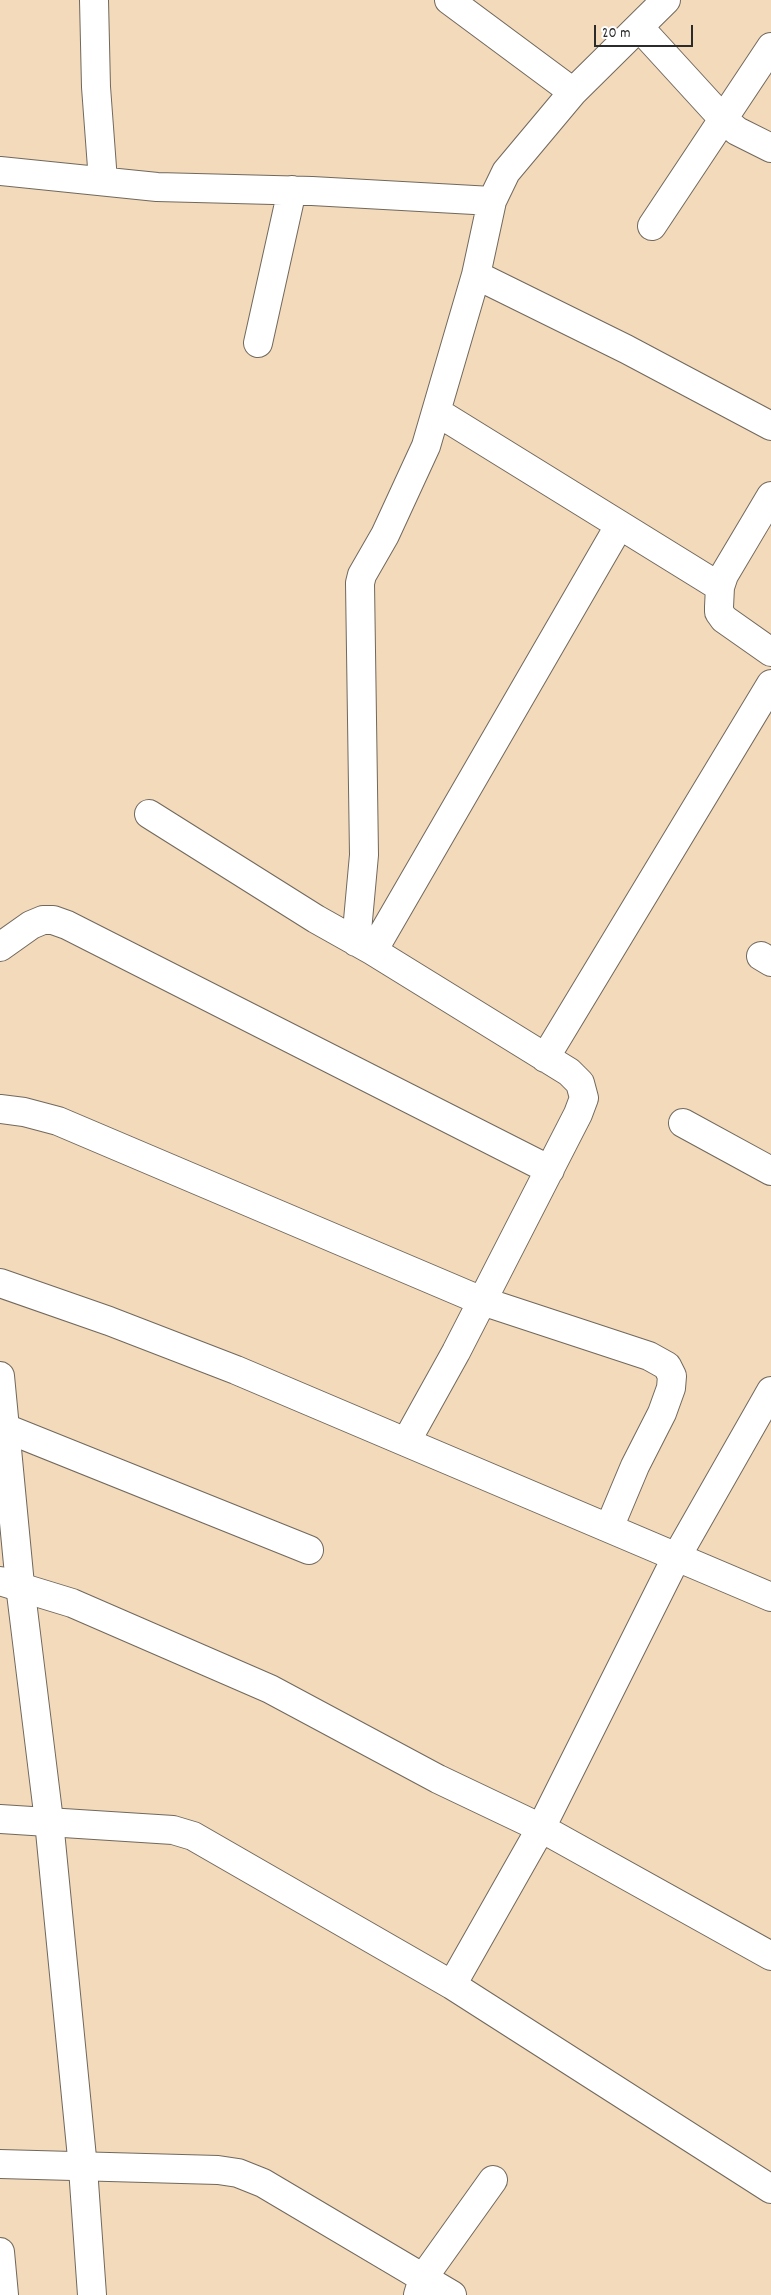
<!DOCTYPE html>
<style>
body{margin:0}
#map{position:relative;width:771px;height:2295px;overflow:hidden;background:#f2daba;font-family:Dekko,sans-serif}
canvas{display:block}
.scale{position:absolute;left:594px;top:25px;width:99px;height:22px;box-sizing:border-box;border:2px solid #2b2b2b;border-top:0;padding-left:6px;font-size:15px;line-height:18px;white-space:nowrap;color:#2b2b2b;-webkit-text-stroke:4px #fff;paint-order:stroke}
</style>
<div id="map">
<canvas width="771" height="2295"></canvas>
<div class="scale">20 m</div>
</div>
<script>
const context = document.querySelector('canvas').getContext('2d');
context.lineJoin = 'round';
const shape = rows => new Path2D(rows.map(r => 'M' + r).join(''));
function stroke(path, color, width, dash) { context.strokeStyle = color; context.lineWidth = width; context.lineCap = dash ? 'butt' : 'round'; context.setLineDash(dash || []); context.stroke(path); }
const minor = shape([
 [94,0,96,87,103,181],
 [449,0,573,92],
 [639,27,724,120,737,131,771,148],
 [0,171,157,187,312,191,492,201],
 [652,226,771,47],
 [476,275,626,349,771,426],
 [258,343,292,190],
 [437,412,720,587],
 [771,496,724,575,720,587,719,607,719,612,724,619,771,652],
 [149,814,316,919,373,951,569,1072,580,1083,584,1098,578,1114,456,1352,406,1442],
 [356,942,364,855,360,583,362,575,385,535,426,446,476,275,492,201,506,172,573,92,666,0],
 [0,947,31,925,43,920,53,920,67,925,550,1170],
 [373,951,619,526],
 [761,956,771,962],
 [545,1058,771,684],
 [0,1109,24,1112,58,1121,482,1301,649,1356,667,1366,672,1376,671,1388,662,1413,635,1466,609,1528],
 [683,1123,771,1171],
 [0,1283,109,1321,236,1370,771,1597],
 [5,1428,309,1550],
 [0,1581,72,1603,270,1689,438,1779,541,1828,771,1956],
 [0,1819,173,1830,193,1836,452,1985,771,2189],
 [452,1985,541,1828,677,1556,771,1391],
 [0,2164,218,2170,238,2173,263,2183,452,2295],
 [418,2295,423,2278,493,2180]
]);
const major = shape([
 [0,1376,20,1585,49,1821,83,2168,92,2295],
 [0,2252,4,2295]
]);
stroke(minor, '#71685d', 30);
stroke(major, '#71685d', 30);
stroke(minor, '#fff', 28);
stroke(major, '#fff', 28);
</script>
